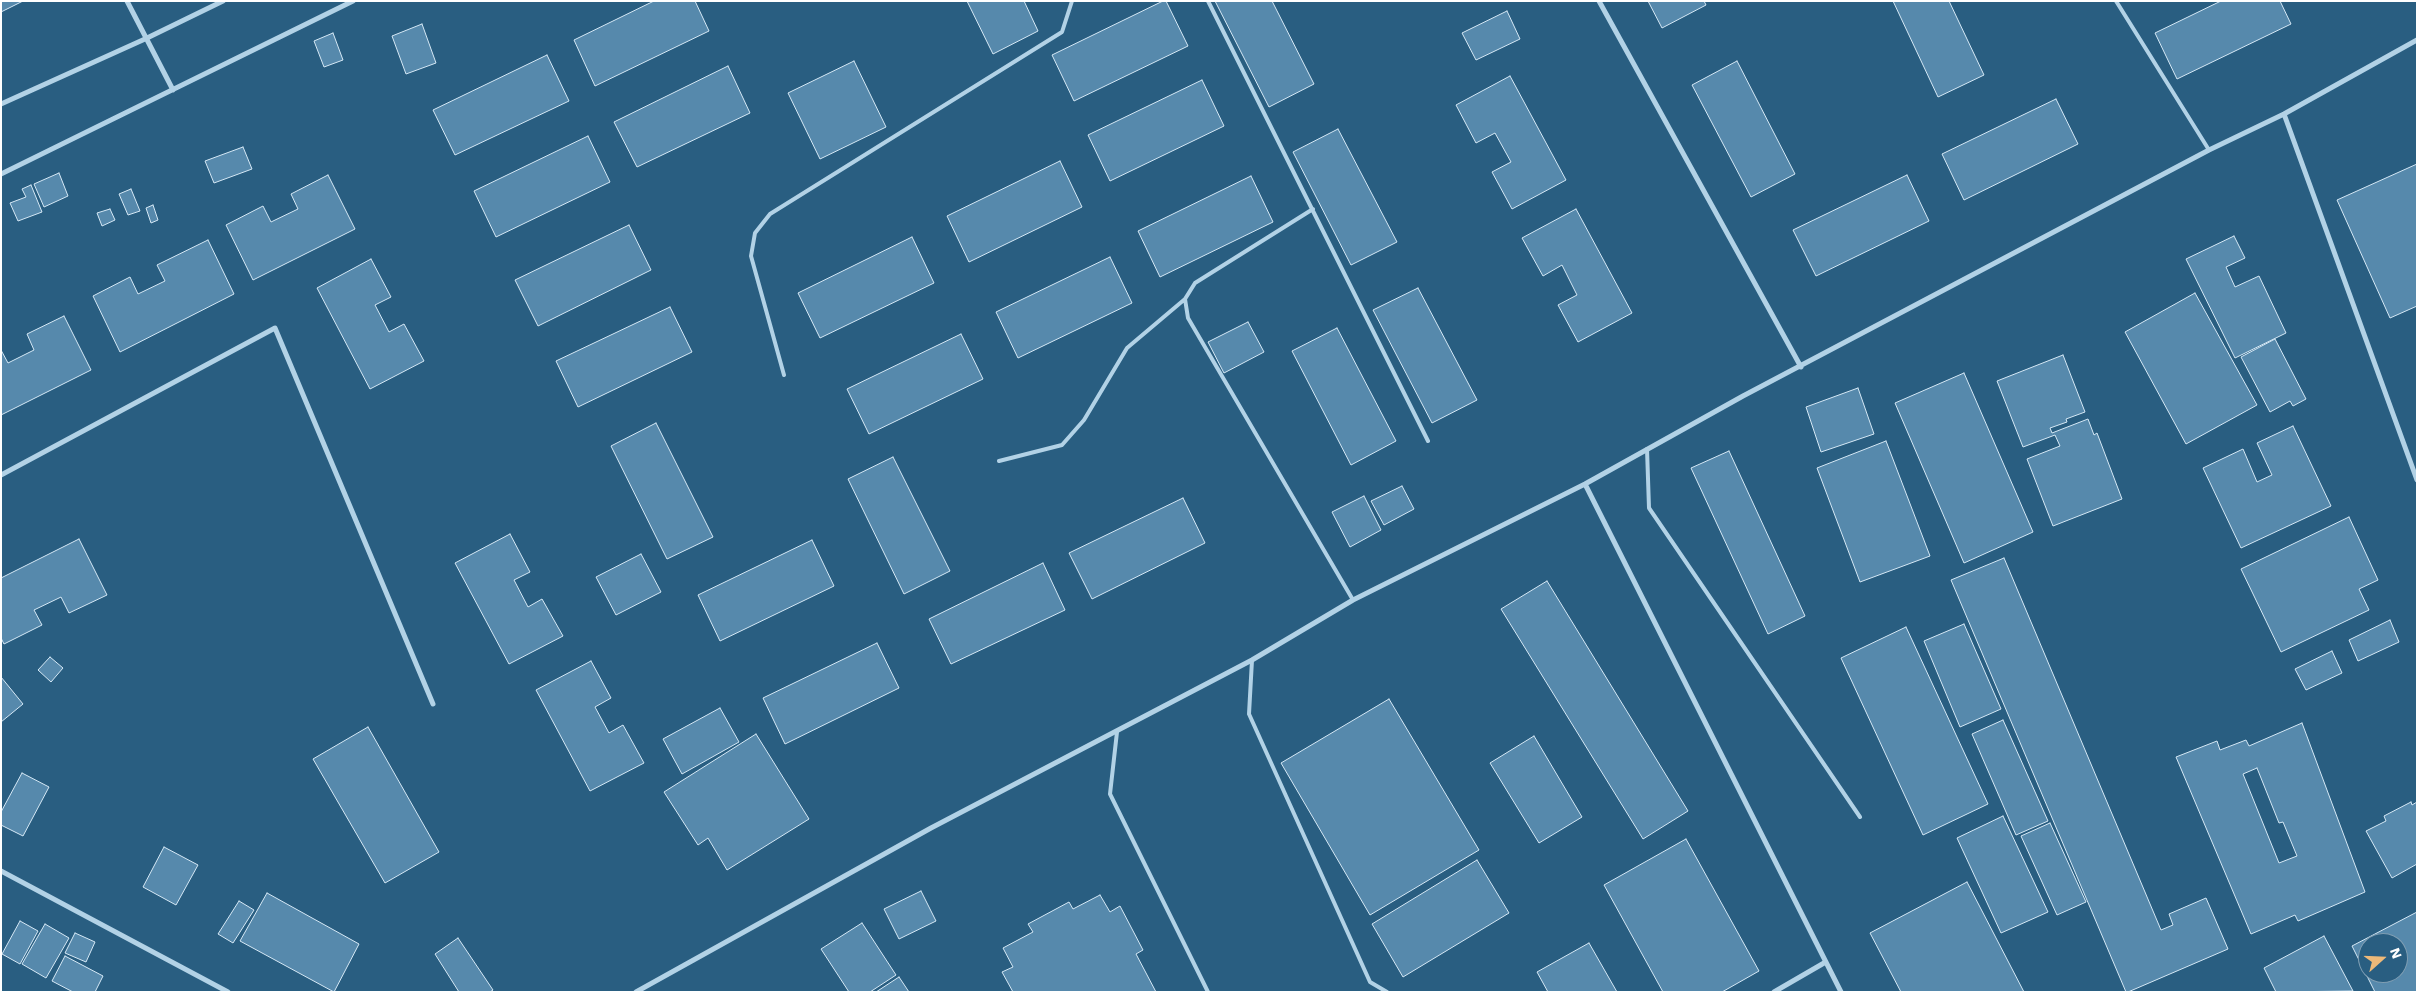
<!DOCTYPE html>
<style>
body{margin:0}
#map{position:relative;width:2418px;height:993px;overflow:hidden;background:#295e81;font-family:"Work Sans",sans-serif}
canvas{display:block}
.frame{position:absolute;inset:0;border:2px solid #fff;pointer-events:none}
.north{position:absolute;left:2358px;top:933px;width:50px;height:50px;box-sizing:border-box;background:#295e81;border:1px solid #7f9eb3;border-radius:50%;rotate:70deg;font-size:14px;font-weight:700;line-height:20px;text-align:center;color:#fff}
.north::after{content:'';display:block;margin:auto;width:18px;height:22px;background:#edb979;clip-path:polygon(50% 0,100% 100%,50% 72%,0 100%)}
</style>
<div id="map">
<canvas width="2418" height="993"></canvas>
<div class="frame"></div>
<div class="north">N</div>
</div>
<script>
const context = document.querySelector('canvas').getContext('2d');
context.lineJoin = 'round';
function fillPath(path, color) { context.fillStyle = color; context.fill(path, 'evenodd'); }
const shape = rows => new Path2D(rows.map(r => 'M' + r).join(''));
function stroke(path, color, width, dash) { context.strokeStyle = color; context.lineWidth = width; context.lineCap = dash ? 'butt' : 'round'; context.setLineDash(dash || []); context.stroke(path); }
const building = shape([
 [1,1,23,1,1,12,1,1],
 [654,1,695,1,709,31,595,86,574,40,654,1],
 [967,1,1024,1,1038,31,993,54,967,1],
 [1163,1,1166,1,1188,46,1074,101,1052,55,1163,1],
 [1215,1,1272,1,1314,84,1269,107,1215,1],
 [1648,1,1704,1,1706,5,1662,28,1648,1],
 [1893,1,1949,1,1984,75,1938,97,1893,1],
 [2221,1,2280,1,2291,24,2177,79,2155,33,2221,1],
 [1507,11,1520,39,1476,60,1462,33,1507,11],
 [422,24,436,63,406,74,392,36,422,24],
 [333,33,343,60,324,67,314,41,333,33],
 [547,55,569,101,455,155,433,110,547,55],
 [854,61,886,127,820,159,788,93,854,61],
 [1737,61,1795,174,1751,197,1692,85,1737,61],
 [728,66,750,113,637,167,614,122,728,66],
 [1510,76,1566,180,1512,209,1492,172,1511,162,1495,133,1476,143,1456,105,1510,76],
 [1202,80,1224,126,1110,181,1088,135,1202,80],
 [2056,99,2078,144,1964,200,1942,154,2056,99],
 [1338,129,1397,242,1351,265,1293,152,1338,129],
 [588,136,610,182,496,237,474,191,588,136],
 [243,147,252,169,214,183,205,161,243,147],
 [1060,161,1082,207,969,262,947,216,1060,161],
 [2417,164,2417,306,2390,318,2337,200,2417,164],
 [59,173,68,196,44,207,34,184,59,173],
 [328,175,355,229,253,280,226,225,263,206,271,222,298,209,291,194,328,175],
 [1907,175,1929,221,1816,276,1793,230,1907,175],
 [1251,176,1273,222,1160,277,1138,231,1251,176],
 [31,185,42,212,18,221,10,203,26,197,22,189,31,185],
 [131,189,140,211,128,215,119,194,131,189],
 [153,205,158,220,151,223,146,208,153,205],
 [110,209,115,220,102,226,97,213,110,209],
 [1576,209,1632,313,1578,342,1558,305,1577,295,1562,265,1543,276,1522,238,1576,209],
 [629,225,651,270,538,326,515,280,629,225],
 [2234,236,2245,258,2226,267,2235,287,2259,276,2286,333,2235,358,2186,259,2234,236],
 [912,237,934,283,820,338,798,293,912,237],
 [208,240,234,294,120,352,93,296,130,277,138,294,165,281,157,265,208,240],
 [1110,257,1132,303,1018,358,996,312,1110,257],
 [371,259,391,297,375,305,389,332,404,324,424,361,370,389,317,288,371,259],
 [1418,288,1477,400,1432,423,1373,310,1418,288],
 [2195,293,2257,405,2186,444,2125,332,2195,293],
 [670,307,692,352,578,407,556,361,670,307],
 [64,316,91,370,1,415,1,350,8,363,34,350,27,334,64,316],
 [1248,322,1264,352,1224,373,1208,342,1248,322],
 [1337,328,1396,441,1351,465,1292,351,1337,328],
 [961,334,983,379,869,434,847,389,961,334],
 [2275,339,2306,399,2293,406,2290,401,2270,412,2241,357,2275,339],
 [2063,355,2085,412,2066,419,2067,422,2050,428,2052,433,2088,419,2094,435,2097,433,2122,499,2053,526,2027,459,2060,446,2055,435,2023,447,1997,381,2063,355],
 [1964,373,2033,532,1964,563,1895,403,1964,373],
 [1858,388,1874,434,1821,452,1806,407,1858,388],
 [656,423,713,537,667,559,611,446,656,423],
 [2293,426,2331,506,2241,548,2203,468,2243,449,2257,482,2272,475,2257,443,2293,426],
 [1886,441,1930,556,1860,582,1817,468,1886,441],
 [1729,451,1805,616,1768,634,1691,468,1729,451],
 [893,457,950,571,904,594,848,479,893,457],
 [1402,486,1414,509,1384,525,1371,501,1402,486],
 [1364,496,1381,530,1350,547,1332,512,1364,496],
 [1183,498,1205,543,1092,599,1069,553,1183,498],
 [2349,517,2378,580,2359,589,2369,610,2281,652,2241,569,2349,517],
 [510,534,530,572,514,580,528,607,542,599,563,636,509,664,455,563,510,534],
 [79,539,107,595,69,613,61,597,34,610,42,625,4,644,1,638,1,578,79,539],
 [812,540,834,586,720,641,698,595,812,540],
 [641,554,661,592,616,615,596,577,641,554],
 [2004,558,2161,930,2173,925,2169,914,2206,898,2228,949,2128,992,2126,992,1951,580,2004,558],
 [1043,563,1065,610,951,664,929,619,1043,563],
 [1547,581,1688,811,1643,839,1501,609,1547,581],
 [2390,620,2399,642,2358,661,2349,640,2390,620],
 [1964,624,2001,709,1960,727,1924,641,1964,624],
 [1906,627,1988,804,1923,835,1841,658,1906,627],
 [877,643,899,688,785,744,763,698,877,643],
 [2332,651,2342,673,2306,690,2295,669,2332,651],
 [50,657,63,668,51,682,38,670,50,657],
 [591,661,611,698,595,707,609,733,623,725,644,763,590,791,536,690,591,661],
 [1,677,23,704,1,722,1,677],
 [1389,699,1479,850,1370,915,1281,763,1389,699],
 [720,708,739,742,682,774,663,739,720,708],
 [2003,720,2048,821,2016,835,1972,734,2003,720],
 [2302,723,2365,892,2298,921,2295,915,2251,934,2176,757,2217,741,2220,750,2246,740,2249,746,2302,723],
 [2257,768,2279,823,2283,822,2297,856,2279,863,2243,774,2257,768],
 [368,727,439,852,385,883,313,759,368,727],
 [756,734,809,819,727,870,708,838,698,845,664,792,756,734],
 [1534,736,1582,817,1539,843,1490,763,1534,736],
 [22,773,49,787,23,836,1,825,1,812,22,773],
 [2411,802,2412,805,2417,802,2417,864,2392,878,2366,831,2386,821,2384,816,2411,802],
 [2003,816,2048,912,2001,933,1957,838,2003,816],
 [2050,823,2086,902,2057,915,2021,836,2050,823],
 [1686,839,1759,971,1722,992,1663,992,1604,885,1686,839],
 [164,847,198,865,176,905,143,887,164,847],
 [1477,860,1509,913,1403,977,1372,924,1477,860],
 [1967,882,2024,992,1901,992,1870,933,1967,882],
 [921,891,936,921,899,939,884,909,921,891],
 [267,893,359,944,334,992,240,941,267,893],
 [1100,895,1110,912,1120,906,1143,950,1136,954,1156,992,1013,992,1002,972,1013,967,1003,948,1033,932,1028,924,1069,902,1073,909,1100,895],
 [239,901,254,910,233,943,218,934,239,901],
 [2417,912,2417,992,2375,992,2352,946,2417,912],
 [2368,943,2398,943,2398,973,2368,973,2368,943],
 [20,921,38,931,20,964,2,954,20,921],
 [862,923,896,975,870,992,849,992,821,949,862,923],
 [45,924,69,938,46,978,22,964,45,924],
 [75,933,95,942,86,962,65,953,75,933],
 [2324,936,2353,991,2276,992,2264,968,2324,936],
 [458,938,493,990,490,992,459,992,435,954,458,938],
 [1589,943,1617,992,1548,992,1537,972,1589,943],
 [65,956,103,976,95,992,73,992,52,981,65,956],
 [899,977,909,992,876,992,899,977]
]);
const lane = shape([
 [1208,1,1428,441],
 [2116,1,2209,150],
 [1313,209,1195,283,1185,299,1188,318,1353,600],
 [784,375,751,256,755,233,770,214,1062,32,1072,1],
 [1647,449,1649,508,1860,817],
 [999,461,1062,445,1084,420,1127,348,1185,299],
 [1252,660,1249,714,1370,982,1387,992],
 [1117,732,1110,794,1208,992]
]);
const street = shape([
 [127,1,173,90],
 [1599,1,1801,367],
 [1,104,145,39,223,1],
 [2284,114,2417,480],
 [1,174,353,1],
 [1,475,275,328,433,704],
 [1585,484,1841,992],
 [1,871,228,992],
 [636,992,931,828,1252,660,1353,600,1585,484,1743,396,2209,150,2284,114,2417,40],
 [1774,992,1824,963]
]);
fillPath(building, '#5689ac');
stroke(building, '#d5e8f5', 1);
stroke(lane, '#b2d2e6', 4);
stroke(street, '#b2d2e6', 5);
</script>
